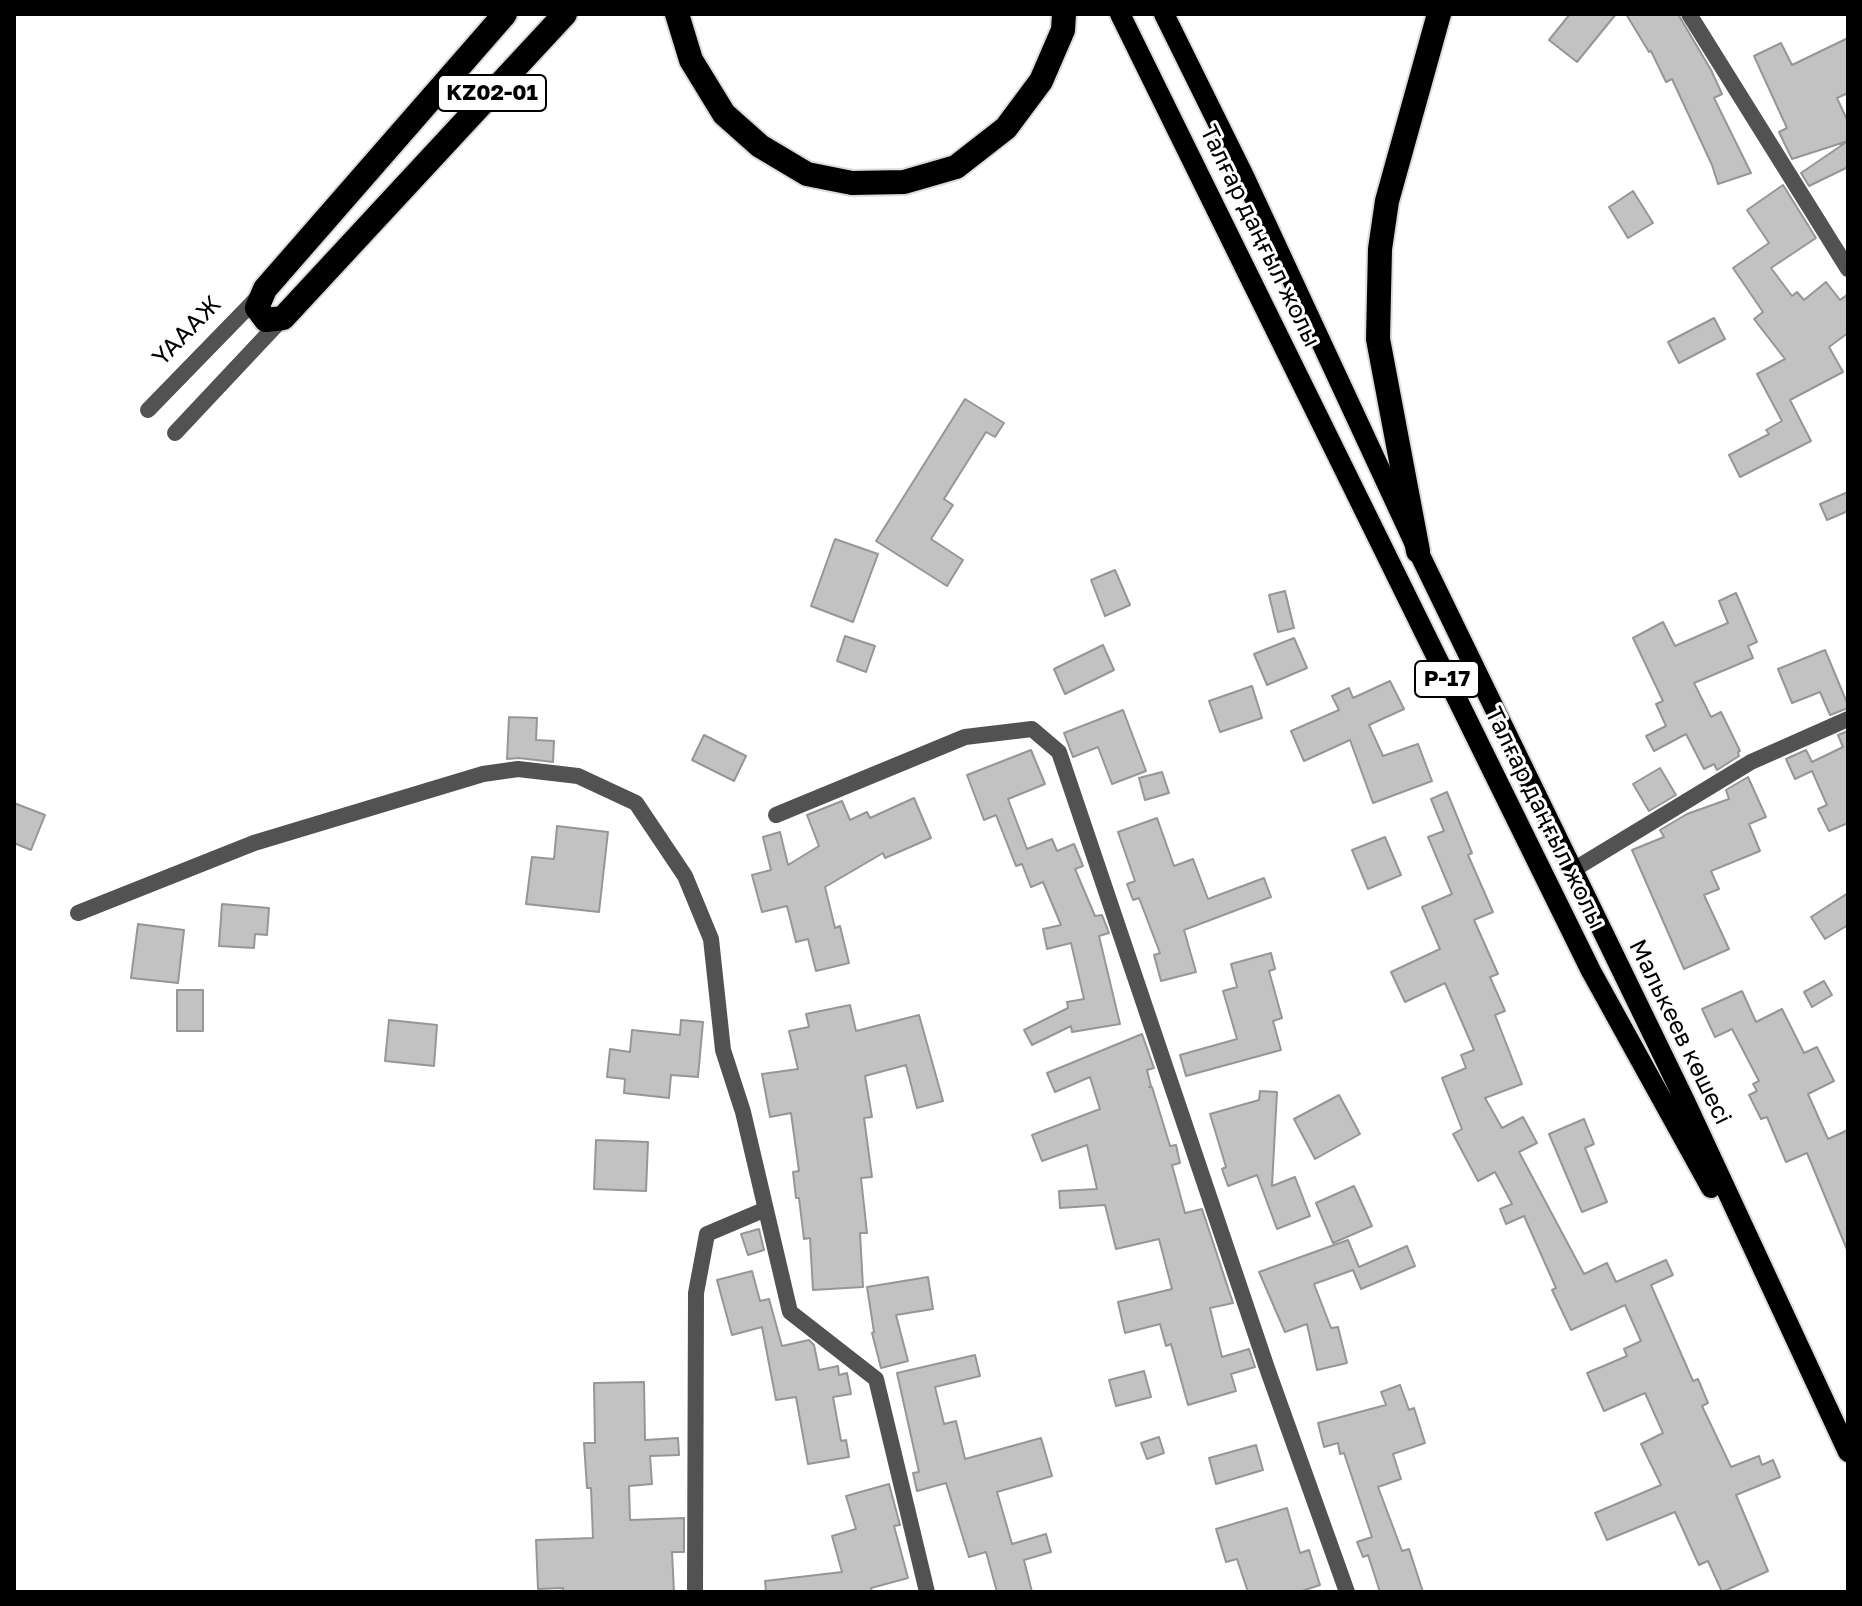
<!DOCTYPE html>
<meta charset="utf-8">
<style>
body{margin:0}
#map{position:relative;width:1862px;height:1606px;overflow:hidden;background:#fff;font-family:"Golos Text",sans-serif}
canvas{display:block}
.frame{position:absolute;inset:0;border:16px solid #000;pointer-events:none}
</style>
<div id="map">
<canvas width="1862" height="1606"></canvas>
<div class="frame"></div>
</div>
<script>
const context = document.querySelector('canvas').getContext('2d');
context.lineJoin = 'round';
function fillPath(path, color) { context.fillStyle = color; context.fill(path, 'evenodd'); }
const shape = rows => new Path2D(rows.map(r => 'M' + r).join(''));
function stroke(path, color, width, dash) { context.strokeStyle = color; context.lineWidth = width; context.lineCap = dash ? 'butt' : 'round'; context.setLineDash(dash || []); context.stroke(path); }
function drawText(font, color, halo, rows, align = 'center') {
  context.font = font + ' "Golos Text",sans-serif'; context.lineWidth = 6; context.setLineDash([]); context.textBaseline = 'middle'; context.strokeStyle = halo; context.fillStyle = color; for (const [text, x, y, turn = 0] of rows) {
    context.save(); context.translate(x, y); context.rotate((+turn || 0) * Math.PI / 180); context.textAlign = isNaN(turn) ? turn : align; if (halo) context.strokeText(text, 0, 0); context.fillText(text, 0, 0); context.restore();
  }
}
const building = shape([
 [1570,14,1616,14,1577,62,1549,40,1570,14],
 [1626,14,1678,14,1711,70,1722,94,1714,98,1751,173,1718,184,1712,165,1672,79,1666,82,1651,51,1649,52,1626,14],
 [1848,38,1848,93,1837,98,1848,122,1848,141,1792,159,1779,132,1787,128,1754,56,1781,43,1792,65,1848,38],
 [1848,141,1848,167,1809,186,1801,173,1848,141],
 [1783,185,1816,238,1771,268,1792,296,1797,292,1804,300,1826,282,1840,300,1848,294,1848,333,1829,347,1843,372,1790,400,1811,441,1740,477,1729,455,1769,434,1766,430,1782,421,1757,374,1785,359,1754,319,1763,312,1733,268,1769,243,1747,210,1783,185],
 [1633,191,1653,223,1628,238,1609,207,1633,191],
 [1714,318,1725,339,1679,363,1668,342,1714,318],
 [965,399,1004,423,995,437,986,432,944,499,953,505,931,539,963,560,947,586,876,541,965,399],
 [1848,492,1848,511,1827,520,1820,504,1848,492],
 [835,539,878,554,853,622,811,606,835,539],
 [1115,570,1130,605,1105,616,1091,580,1115,570],
 [1285,591,1294,628,1278,632,1269,595,1285,591],
 [1736,593,1757,642,1748,646,1753,658,1694,683,1711,717,1721,712,1740,751,1738,752,1739,756,1717,770,1714,764,1704,769,1686,734,1654,751,1646,736,1666,726,1656,704,1663,701,1633,638,1663,622,1675,646,1728,623,1719,601,1736,593],
 [845,636,875,646,866,672,837,661,845,636],
 [1294,638,1307,668,1267,685,1254,654,1294,638],
 [1103,645,1114,670,1065,694,1054,669,1103,645],
 [1825,650,1848,705,1848,708,1830,715,1820,692,1792,703,1778,669,1825,650],
 [1390,681,1404,709,1369,725,1383,756,1418,744,1432,781,1373,803,1350,740,1304,761,1291,731,1339,710,1332,696,1349,688,1353,698,1390,681],
 [1252,686,1262,718,1220,732,1209,701,1252,686],
 [1123,710,1146,771,1112,784,1098,747,1073,757,1064,733,1123,710],
 [509,717,537,718,536,740,554,741,553,762,519,758,507,759,509,717],
 [1848,731,1848,823,1829,831,1818,809,1827,805,1812,771,1795,779,1786,759,1806,750,1812,762,1843,747,1838,735,1848,731],
 [704,735,746,756,734,781,692,760,704,735],
 [1031,750,1045,784,1008,799,1027,849,1052,839,1057,851,1074,844,1083,866,1075,869,1095,916,1102,915,1109,933,1099,936,1120,1024,1072,1032,1071,1026,1032,1045,1024,1030,1068,1008,1067,1002,1084,999,1071,943,1047,949,1043,929,1061,925,1043,882,1031,887,1022,864,1016,866,996,815,984,820,967,775,1031,750],
 [1660,768,1676,795,1649,811,1633,784,1660,768],
 [1162,772,1169,793,1145,800,1139,778,1162,772],
 [1748,777,1766,817,1749,824,1760,851,1711,871,1719,889,1704,895,1729,949,1684,969,1632,850,1664,837,1660,830,1687,814,1729,799,1726,790,1748,777],
 [1447,792,1472,853,1468,855,1493,912,1474,920,1498,974,1490,977,1505,1011,1495,1015,1522,1084,1485,1098,1502,1128,1523,1117,1537,1143,1519,1152,1584,1274,1607,1263,1616,1282,1666,1260,1673,1275,1651,1285,1693,1381,1698,1379,1708,1403,1702,1406,1731,1467,1759,1456,1762,1465,1773,1460,1780,1477,1736,1495,1768,1571,1722,1592,1708,1561,1699,1565,1675,1512,1607,1540,1595,1513,1661,1485,1641,1444,1663,1433,1645,1393,1604,1411,1587,1373,1627,1356,1624,1349,1641,1341,1625,1305,1571,1330,1552,1290,1556,1288,1524,1216,1506,1224,1500,1209,1512,1204,1495,1172,1478,1181,1453,1134,1462,1129,1442,1078,1466,1068,1461,1055,1474,1050,1445,983,1405,1002,1391,972,1440,949,1422,907,1452,894,1428,837,1444,831,1431,799,1447,792],
 [914,798,931,838,885,858,883,853,825,887,835,928,840,926,849,963,816,971,808,939,796,942,787,906,762,912,752,875,771,870,763,837,780,832,788,865,819,846,807,815,842,801,850,820,867,812,870,818,914,798],
 [14,803,45,815,31,850,14,843,14,803],
 [1157,818,1174,866,1193,859,1208,899,1264,878,1271,897,1184,930,1196,972,1161,981,1154,955,1160,953,1139,898,1133,900,1127,884,1135,881,1118,832,1157,818],
 [557,826,608,832,599,912,526,904,532,857,554,859,557,826],
 [1385,837,1401,875,1368,889,1352,850,1385,837],
 [1848,893,1848,925,1825,939,1811,917,1848,893],
 [222,904,269,908,267,935,255,934,254,948,219,946,222,904],
 [138,924,184,930,178,983,131,978,138,924],
 [1271,953,1275,969,1269,971,1282,1018,1273,1021,1281,1050,1186,1076,1180,1055,1237,1039,1223,991,1237,987,1231,964,1271,953],
 [1824,981,1832,995,1812,1007,1804,992,1824,981],
 [177,990,203,990,203,1031,177,1031,177,990],
 [1742,991,1756,1022,1782,1009,1804,1053,1817,1047,1834,1081,1808,1094,1828,1139,1848,1130,1848,1252,1807,1153,1786,1162,1767,1117,1761,1119,1749,1095,1757,1091,1753,1084,1759,1081,1732,1029,1715,1037,1702,1009,1742,991],
 [850,1005,856,1031,919,1015,943,1101,917,1108,906,1065,865,1076,872,1117,864,1118,872,1177,861,1178,867,1233,860,1233,863,1287,813,1290,810,1238,804,1239,799,1198,796,1198,793,1172,799,1171,791,1113,770,1117,762,1074,798,1069,789,1031,809,1027,806,1014,850,1005],
 [389,1020,437,1025,434,1066,385,1061,389,1020],
 [681,1020,703,1022,698,1077,671,1075,669,1098,624,1093,625,1079,607,1077,610,1049,630,1052,632,1030,680,1035,681,1020],
 [1142,1034,1154,1068,1147,1070,1151,1086,1149,1087,1152,1087,1170,1146,1176,1145,1180,1163,1172,1165,1185,1213,1202,1209,1233,1303,1210,1308,1222,1357,1249,1349,1255,1367,1231,1374,1236,1391,1188,1405,1171,1344,1166,1346,1160,1324,1125,1333,1118,1302,1172,1289,1159,1239,1116,1249,1105,1205,1060,1208,1059,1191,1097,1189,1087,1145,1042,1161,1032,1135,1100,1109,1090,1077,1055,1092,1047,1073,1142,1034],
 [1260,1091,1277,1092,1272,1186,1295,1177,1310,1216,1277,1229,1257,1175,1228,1186,1222,1169,1226,1167,1210,1114,1259,1100,1260,1091],
 [1339,1095,1360,1134,1315,1159,1294,1119,1339,1095],
 [1584,1119,1594,1144,1585,1148,1607,1202,1582,1212,1549,1134,1584,1119],
 [596,1140,648,1142,646,1191,594,1189,596,1140],
 [1354,1186,1372,1226,1333,1243,1316,1203,1354,1186],
 [759,1229,764,1250,748,1255,741,1234,759,1229],
 [1348,1240,1359,1267,1407,1246,1415,1266,1361,1289,1353,1270,1314,1284,1331,1328,1338,1327,1347,1363,1317,1370,1307,1324,1285,1332,1259,1272,1348,1240],
 [752,1271,760,1301,769,1299,782,1346,809,1340,814,1345,819,1370,838,1366,839,1375,847,1373,851,1394,833,1397,841,1441,846,1440,849,1457,808,1464,796,1397,776,1400,762,1327,732,1335,717,1280,752,1271],
 [928,1277,933,1309,896,1315,908,1361,881,1368,872,1333,874,1332,867,1287,928,1277],
 [975,1355,980,1376,935,1387,944,1424,956,1421,965,1459,1041,1438,1052,1476,997,1492,1012,1544,1046,1534,1051,1552,1024,1560,1032,1592,997,1592,986,1552,969,1557,946,1483,917,1491,913,1473,919,1472,897,1373,975,1355],
 [1144,1371,1151,1397,1116,1406,1109,1380,1144,1371],
 [644,1382,645,1440,678,1438,679,1455,650,1456,652,1484,629,1486,630,1520,684,1518,684,1552,672,1552,674,1592,563,1592,563,1588,538,1589,536,1540,593,1538,591,1488,587,1488,584,1443,595,1443,594,1383,644,1382],
 [1400,1385,1409,1410,1414,1408,1425,1443,1393,1454,1401,1479,1378,1487,1402,1551,1409,1549,1423,1592,1380,1592,1368,1555,1363,1557,1357,1542,1372,1537,1344,1453,1340,1454,1338,1443,1324,1447,1318,1423,1386,1405,1381,1392,1400,1385],
 [1159,1437,1164,1453,1147,1459,1141,1443,1159,1437],
 [1256,1445,1263,1470,1216,1484,1209,1458,1256,1445],
 [889,1484,900,1525,894,1526,908,1578,871,1588,872,1592,766,1592,765,1581,842,1572,832,1536,856,1529,846,1496,889,1484],
 [1287,1508,1300,1553,1309,1550,1320,1585,1299,1592,1248,1592,1237,1559,1226,1562,1216,1529,1287,1508]
]);
const minor = shape([
 [1689,14,1848,269],
 [148,410,259,296],
 [175,433,283,318],
 [776,815,965,737,1032,729,1059,752,1268,1371,1347,1592],
 [1573,870,1751,762,1848,719],
 [78,913,254,843,483,774,518,769,578,776,636,803,685,876,711,939,723,1050,743,1112,790,1312,876,1379,927,1592],
 [695,1592,696,1293,707,1234,766,1209]
]);
const primary = shape([
 [1120,14,1591,971,1711,1188],
 [1164,14,1244,176,1418,551,1685,1101,1848,1452]
]);
const motorway = shape([
 [505,14,265,289,257,308,266,320,283,318,565,14],
 [677,14,691,60,724,114,760,146,807,174,852,183,904,182,956,167,1006,128,1041,81,1063,30,1064,14],
 [1418,551,1378,339,1380,249,1387,201,1439,14]
]);
const shields = [
 [492,93,108],
 [1447,679,64]
];
const shieldNames = [
 ["KZ02-01",492,93],
 ["P-17",1447,679]
];
const streetNames = [
 ["Талғар даңғыл жолы",1260,236,64],
 ["ҮАААЖ",187,331,-46],
 ["Талғар даңғыл жолы",1545,818,64],
 ["Малькеев көшесі",1680,1032,64]
];
fillPath(building, '#c2c2c2');
stroke(building, '#969696', 2);
stroke(primary, '#dbdbdb', 24);
stroke(motorway, '#dbdbdb', 28);
stroke(minor, '#525252', 16);
stroke(primary, '#000', 20);
stroke(motorway, '#000', 24);
for (const [x, y, w] of shields) { const box = new Path2D(); box.roundRect(x - w / 2, y - 18, w, 36, 6); context.fillStyle = '#fff'; context.fill(box); stroke(box, '#000', 2); }
drawText('bold 22px', '#000', null, shieldNames);
drawText('24px', '#000', '#fff', streetNames);
</script>
